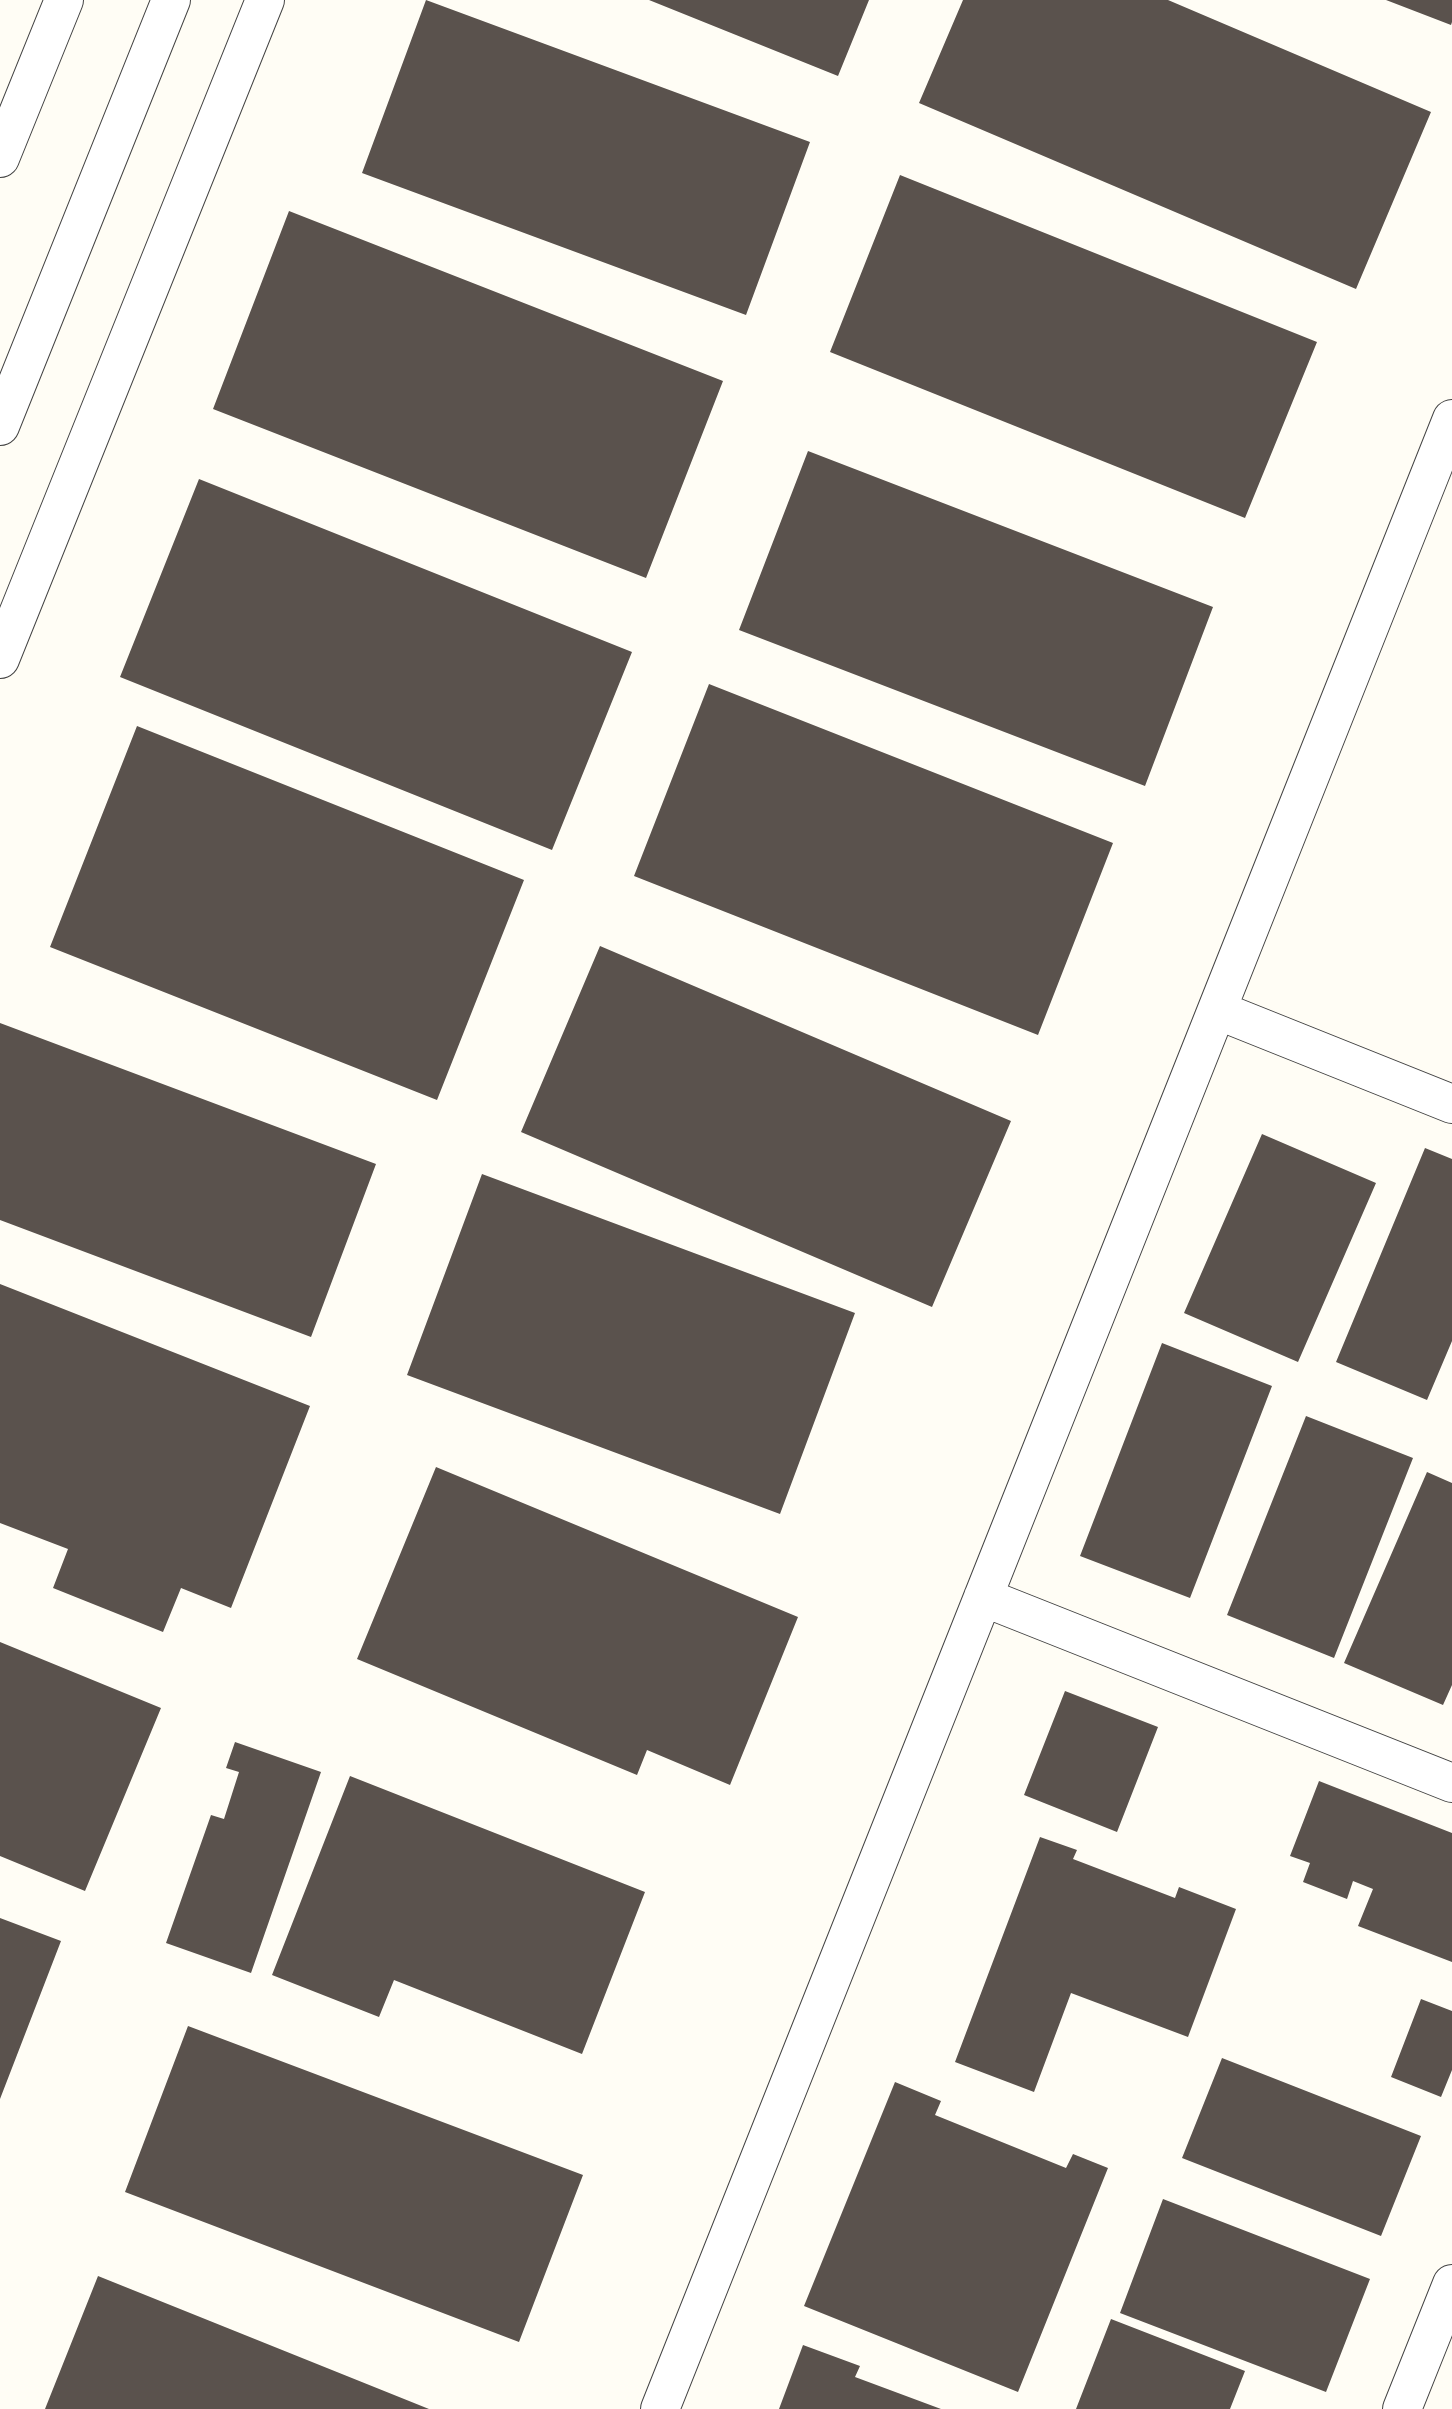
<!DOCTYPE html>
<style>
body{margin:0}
canvas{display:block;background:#fffdf5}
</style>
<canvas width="1452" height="2409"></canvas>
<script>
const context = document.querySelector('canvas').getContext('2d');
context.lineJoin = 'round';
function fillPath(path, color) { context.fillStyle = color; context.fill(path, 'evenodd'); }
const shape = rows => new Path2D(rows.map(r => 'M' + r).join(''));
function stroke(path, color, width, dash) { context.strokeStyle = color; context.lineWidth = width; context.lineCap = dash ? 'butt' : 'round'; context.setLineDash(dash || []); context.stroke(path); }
const building = shape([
 [426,0,810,142,746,315,362,173],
 [649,0,869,0,838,76],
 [963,0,1168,0,1431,112,1356,289,919,103],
 [1386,0,1452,0,1452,22,1451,25],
 [900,175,1317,342,1245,518,830,352],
 [289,211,723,381,646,578,213,409],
 [808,451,1213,607,1145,786,739,630],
 [199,479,632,652,552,850,120,677],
 [709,684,1113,843,1038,1035,634,876],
 [137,726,524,880,437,1100,50,947],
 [600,946,1011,1121,932,1307,521,1132],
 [0,1023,376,1164,311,1337,0,1220],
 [1262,1134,1376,1183,1298,1362,1184,1313],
 [1425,1148,1452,1159,1452,1341,1427,1400,1336,1362],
 [482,1174,855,1313,780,1514,407,1375],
 [0,1284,310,1406,231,1608,181,1588,163,1632,53,1588,68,1549,0,1523],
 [1162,1343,1272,1386,1190,1598,1080,1556],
 [1306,1416,1413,1458,1334,1658,1227,1615],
 [436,1467,798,1617,730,1785,647,1750,637,1775,357,1659],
 [1427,1472,1452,1483,1452,1685,1443,1705,1344,1663],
 [0,1642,161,1708,85,1891,0,1856],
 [1065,1691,1158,1727,1117,1832,1024,1795],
 [235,1742,321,1772,251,1973,166,1943,211,1815,224,1819,239,1772,226,1768],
 [350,1776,645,1892,582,2054,394,1980,379,2017,272,1975],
 [1319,1781,1452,1833,1452,1962,1358,1926,1373,1889,1353,1881,1347,1899,1303,1882,1310,1863,1290,1856],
 [1040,1837,1077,1850,1073,1859,1175,1898,1179,1887,1236,1909,1188,2037,1071,1993,1034,2092,955,2062],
 [0,1918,61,1941,0,2099],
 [1421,1999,1452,2011,1452,2070,1441,2097,1391,2077],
 [188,2026,583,2175,519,2342,125,2192],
 [1222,2058,1421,2136,1381,2236,1182,2158],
 [895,2082,941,2101,935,2115,1066,2168,1073,2154,1108,2168,1018,2392,804,2306],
 [1163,2199,1370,2279,1326,2392,1120,2313],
 [98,2276,429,2409,45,2409],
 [1111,2319,1245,2371,1230,2409,1076,2409],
 [803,2345,860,2366,855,2377,941,2409,779,2409]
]);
const minor = shape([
 [0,158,64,0],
 [0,426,171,0],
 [0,659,265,0],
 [1217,1010,1452,1104],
 [983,1597,1452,1783],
 [660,2409,1452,419],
 [1402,2409,1452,2284]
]);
fillPath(building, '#5a524d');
stroke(minor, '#444', 40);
stroke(minor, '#fff', 38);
</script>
